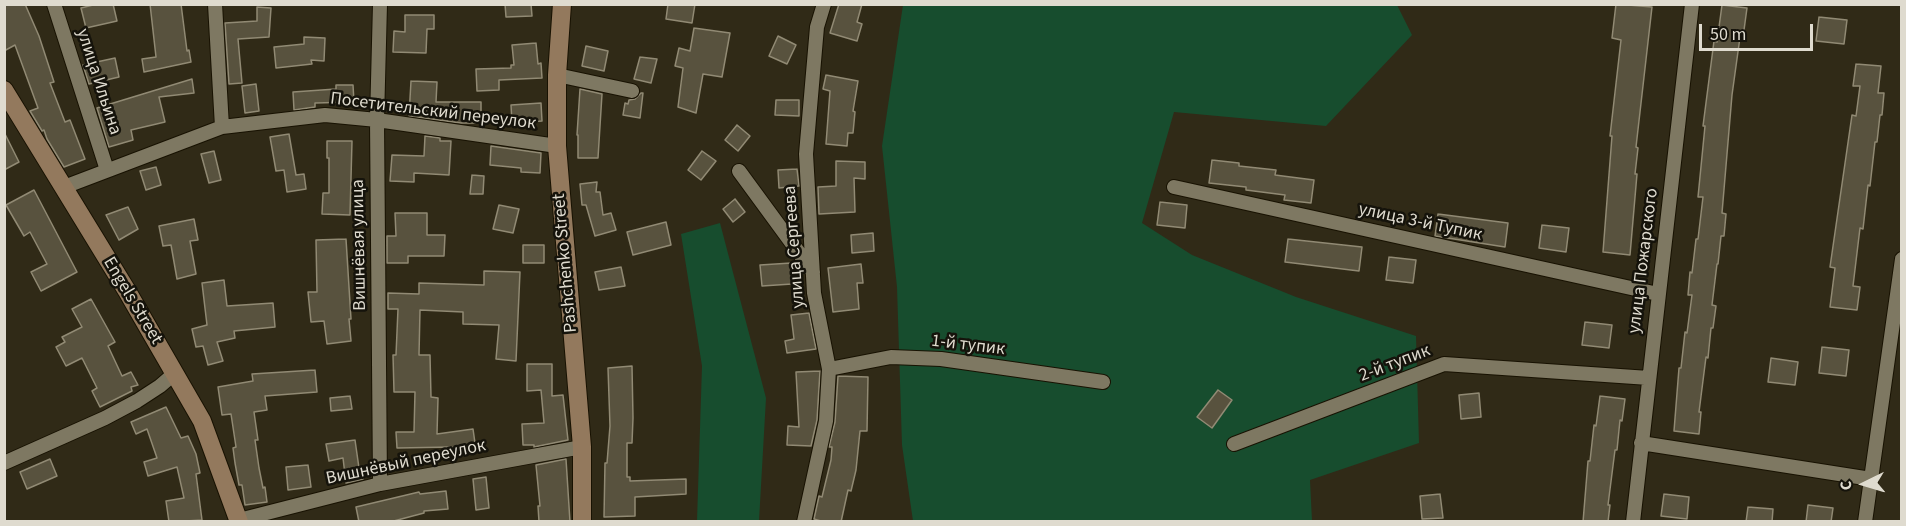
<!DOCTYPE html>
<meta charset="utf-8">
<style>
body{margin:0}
#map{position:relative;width:1906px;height:526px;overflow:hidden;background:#302a17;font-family:"Source Sans 3",sans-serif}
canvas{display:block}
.frame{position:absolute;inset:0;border:6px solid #dfdbcf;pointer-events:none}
.north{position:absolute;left:1834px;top:454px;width:60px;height:60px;-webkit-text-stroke:4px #15130b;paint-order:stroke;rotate:265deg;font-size:16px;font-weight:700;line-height:24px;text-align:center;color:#dfdbcf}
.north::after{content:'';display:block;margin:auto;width:21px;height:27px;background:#dfdbcf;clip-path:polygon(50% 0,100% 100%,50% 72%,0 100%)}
.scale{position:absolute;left:1699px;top:24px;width:114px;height:27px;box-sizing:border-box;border:3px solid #dfdbcf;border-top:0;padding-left:8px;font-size:18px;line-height:21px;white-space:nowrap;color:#dfdbcf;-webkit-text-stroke:4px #15130b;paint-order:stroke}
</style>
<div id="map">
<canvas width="1906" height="526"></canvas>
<div class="frame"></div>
<div class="north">С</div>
<div class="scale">50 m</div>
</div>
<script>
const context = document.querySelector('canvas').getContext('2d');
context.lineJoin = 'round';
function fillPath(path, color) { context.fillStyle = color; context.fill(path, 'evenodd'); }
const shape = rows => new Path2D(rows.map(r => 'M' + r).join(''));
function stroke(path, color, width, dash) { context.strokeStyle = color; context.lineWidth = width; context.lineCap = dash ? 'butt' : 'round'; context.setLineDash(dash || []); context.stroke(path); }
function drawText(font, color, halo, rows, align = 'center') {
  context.font = font + ' "Source Sans 3",sans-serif'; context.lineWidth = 5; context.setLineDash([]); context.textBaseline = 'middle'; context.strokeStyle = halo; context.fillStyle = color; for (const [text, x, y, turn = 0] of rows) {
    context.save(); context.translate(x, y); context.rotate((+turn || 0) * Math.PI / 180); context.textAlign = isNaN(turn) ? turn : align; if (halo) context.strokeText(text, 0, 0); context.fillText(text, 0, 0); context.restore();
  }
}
const green = shape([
 [903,5,1397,5,1412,35,1326,126,1174,112,1142,223,1192,255,1296,297,1416,336,1419,443,1310,480,1312,521,913,521,902,445,897,287,882,146],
 [720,223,766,398,759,521,697,521,702,366,681,234]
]);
const building = shape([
 [4,4,25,4,39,36,54,82,50,83,65,122,70,120,85,159,64,167,47,139,44,130,42,131,30,111,38,108,15,45,4,51,4,4],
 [97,4,113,4,117,21,86,28,81,8,97,4],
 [150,4,181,4,187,51,189,50,191,62,144,72,142,59,156,57,150,4],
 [505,4,531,4,532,16,506,17,505,4],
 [668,4,695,4,692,23,666,19,668,4],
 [839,4,862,4,857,22,862,24,857,41,830,33,839,4],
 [1616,4,1652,7,1636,147,1638,148,1635,174,1637,174,1630,255,1603,252,1612,136,1610,136,1621,40,1612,38,1616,4],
 [1722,5,1747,8,1744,30,1741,30,1732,95,1722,213,1726,214,1724,236,1721,236,1718,264,1717,264,1712,305,1716,306,1713,328,1711,328,1708,358,1706,357,1699,412,1701,412,1699,434,1674,431,1679,368,1681,368,1685,332,1687,333,1692,295,1688,295,1690,272,1692,273,1696,239,1698,239,1703,197,1698,197,1705,126,1703,126,1714,41,1717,42,1722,5],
 [257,7,271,8,269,37,238,39,242,83,229,84,225,23,257,21,257,7],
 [405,15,434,15,434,29,427,29,426,53,393,52,394,31,405,32,405,15],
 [1819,17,1847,20,1844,44,1816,41,1819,17],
 [694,28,730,33,722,77,703,74,696,113,678,107,683,68,675,66,679,48,690,51,694,28],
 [778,36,796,45,787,64,769,56,778,36],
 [304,37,325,38,324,61,311,60,312,64,276,68,274,47,304,44,304,37],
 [536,43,538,64,541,63,542,78,499,80,499,90,477,91,476,69,511,68,511,65,514,65,512,45,536,43],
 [586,46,608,51,604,71,582,66,586,46],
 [640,57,657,59,651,83,634,79,640,57],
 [115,58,119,77,89,84,83,65,115,58],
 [1856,64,1881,66,1878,93,1884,93,1882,115,1880,115,1877,142,1875,142,1870,186,1868,185,1863,229,1860,228,1853,286,1860,287,1857,310,1830,307,1835,268,1830,267,1852,115,1856,116,1860,86,1853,86,1856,64],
 [826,75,858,81,853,111,855,112,853,133,848,133,847,146,826,144,830,91,823,89,826,75],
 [192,79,194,93,159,97,165,122,131,130,133,140,109,147,97,108,192,79],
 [411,81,437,82,436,102,481,102,481,123,461,123,409,116,411,81],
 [256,84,259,111,245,113,242,86,256,84],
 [336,85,353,85,354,102,315,103,315,107,294,110,293,92,336,89,336,85],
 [580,89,602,94,598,158,578,158,578,135,577,135,580,89],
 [641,93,643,93,640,118,623,115,625,103,628,104,629,100,635,99,641,93],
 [776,100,799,100,799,116,775,115,776,100],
 [541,103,542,121,512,123,511,105,541,103],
 [737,125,750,136,738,151,725,140,737,125],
 [4,132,19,162,4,170,4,132],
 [289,134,296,175,304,174,306,189,287,192,284,170,276,171,270,137,289,134],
 [425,136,440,138,440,141,451,141,449,175,414,173,414,182,390,181,392,155,424,156,425,136],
 [327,141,352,141,350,215,322,214,323,193,329,193,329,158,327,158,327,141],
 [491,146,541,153,540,173,521,172,521,168,490,165,491,146],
 [214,151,221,180,209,183,201,154,214,151],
 [702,151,716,161,701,180,688,170,702,151],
 [1212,160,1239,163,1239,166,1276,170,1275,175,1314,180,1311,203,1284,200,1285,195,1246,190,1246,187,1209,183,1212,160],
 [836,161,865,162,865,179,854,178,855,212,819,214,818,187,836,186,836,161],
 [156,167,161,185,146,190,140,171,156,167],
 [797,169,799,186,779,188,778,170,797,169],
 [472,175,484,176,483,194,470,194,472,175],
 [597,182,596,192,600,192,603,215,611,213,616,230,595,236,586,205,582,205,580,184,597,182],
 [34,190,77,272,41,291,31,272,47,264,30,232,24,236,6,205,34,190],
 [735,199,745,212,733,222,723,209,735,199],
 [1160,202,1187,205,1185,228,1157,225,1160,202],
 [499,205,519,209,513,233,493,229,499,205],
 [128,207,138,229,119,240,106,215,128,207],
 [395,213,427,213,427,235,445,235,444,256,408,256,408,263,387,263,387,236,396,236,395,213],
 [1438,214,1508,223,1505,247,1435,236,1438,214],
 [194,219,198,240,190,241,196,274,177,279,171,245,163,246,159,226,194,219],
 [666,222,671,245,633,255,627,232,666,222],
 [1542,225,1569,228,1566,252,1539,248,1542,225],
 [873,233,874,251,852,253,851,235,873,233],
 [346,239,351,319,349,319,351,341,327,344,324,321,311,322,308,292,317,292,316,240,346,239],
 [1288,239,1362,247,1359,271,1285,262,1288,239],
 [523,245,544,245,544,263,523,263,523,245],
 [1389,257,1416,260,1413,283,1386,280,1389,257],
 [791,263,792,284,762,286,760,265,791,263],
 [861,264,863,283,857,283,859,309,833,312,828,268,861,264],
 [621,267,625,286,599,290,595,272,621,267],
 [484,271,520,272,516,361,496,359,499,325,463,324,463,312,420,310,419,355,430,355,431,397,438,398,437,434,473,429,476,450,453,454,452,447,397,448,396,432,414,432,415,392,394,392,393,355,396,355,398,309,388,309,388,293,419,294,419,283,484,285,484,271],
 [224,280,227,306,273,303,275,327,234,331,235,338,217,342,223,361,208,365,203,346,196,347,192,329,207,325,202,283,224,280],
 [91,299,115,342,108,346,122,376,131,372,138,385,131,387,132,391,100,407,92,391,97,388,82,358,66,366,56,347,65,342,62,337,82,327,72,309,91,299],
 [809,313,816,349,787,353,785,341,794,339,791,315,809,313],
 [1585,322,1612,325,1609,348,1582,345,1585,322],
 [1822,347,1849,350,1846,376,1819,373,1822,347],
 [1771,358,1798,362,1795,385,1768,382,1771,358],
 [527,364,552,364,552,396,563,395,568,440,534,447,534,445,523,445,522,424,544,423,541,390,527,391,527,364],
 [632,366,633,418,632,443,627,443,627,477,630,477,630,481,686,479,686,494,635,497,635,516,604,517,605,463,607,463,610,426,608,368,632,366],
 [315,370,317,392,265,396,267,410,254,412,258,440,255,440,259,468,263,488,265,487,267,502,245,505,242,485,239,485,235,463,233,448,236,447,231,414,222,415,218,387,253,381,252,374,315,370],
 [820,371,817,420,811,446,787,445,788,426,799,427,796,372,820,371],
 [838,376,868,377,867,431,860,431,856,470,851,491,848,490,841,522,824,522,814,519,819,496,822,497,831,460,832,447,829,447,835,422,838,376],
 [1218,390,1232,400,1212,428,1197,417,1218,390],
 [1479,393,1481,417,1461,419,1459,395,1479,393],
 [350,396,352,409,331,411,330,398,350,396],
 [1600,396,1625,399,1622,421,1620,420,1617,450,1615,450,1608,505,1610,505,1608,522,1583,522,1588,461,1590,461,1594,425,1596,426,1600,396],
 [166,407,181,438,188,436,196,454,200,473,196,474,202,520,169,522,166,501,184,498,177,467,148,476,144,462,157,458,147,429,136,434,131,422,166,407],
 [355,440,359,468,362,467,363,479,346,483,343,458,329,461,326,444,355,440],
 [50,459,57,476,27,489,20,472,50,459],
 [566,459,570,522,539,522,538,506,540,506,536,465,566,459],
 [308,465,311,487,288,490,286,467,308,465],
 [486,477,489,508,476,510,473,479,486,477],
 [446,491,448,509,424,511,424,513,390,522,359,522,356,507,419,492,420,494,446,491],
 [1440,494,1443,518,1422,519,1420,496,1440,494],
 [1664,494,1689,497,1687,519,1661,516,1664,494],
 [1808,505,1833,508,1831,522,1806,522,1808,505],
 [1748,507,1773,509,1772,522,1746,522,1748,507]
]);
const street = shape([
 [54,4,107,170],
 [215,4,222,127],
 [380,4,377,120,380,484],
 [557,75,632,91],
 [739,171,813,272],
 [64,187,222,127,325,115,377,120,557,146],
 [1174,187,1658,294],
 [829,369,891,357,941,359,1103,382],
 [1641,443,1871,479],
 [1234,444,1444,364,1649,378],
 [4,463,105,418,137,401,160,386,175,373],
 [239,520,380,484,582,447],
 [804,522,826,421,829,369,814,293,806,154,817,27,824,4],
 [1633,522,1692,4],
 [1865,522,1902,259]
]);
const secondary = shape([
 [562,4,557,75,557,146,582,447,582,522],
 [4,90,127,291,202,421,239,522]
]);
const streetNames = [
 ["улица Ильина",98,82,72],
 ["Посетительский переулок",433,112,7],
 ["улица 3-й Тупик",1420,223,12],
 ["Вишнёвая улица",360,245,-91],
 ["улица Сергеева",795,247,-94],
 ["улица Пожарского",1644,261,-83],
 ["Pashchenko Street",566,263,-95],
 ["Engels Street",132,301,59],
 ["1-й тупик",968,346,7],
 ["2-й тупик",1395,364,-21],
 ["Вишнёвый переулок",406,463,-12]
];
fillPath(green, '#174d2e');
fillPath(building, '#58523e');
stroke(building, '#918a74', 1.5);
stroke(street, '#181202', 16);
stroke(secondary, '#181202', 20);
stroke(street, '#7e7862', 14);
stroke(secondary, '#93795d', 18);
drawText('18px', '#dfdbcf', '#15130b', streetNames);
</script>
